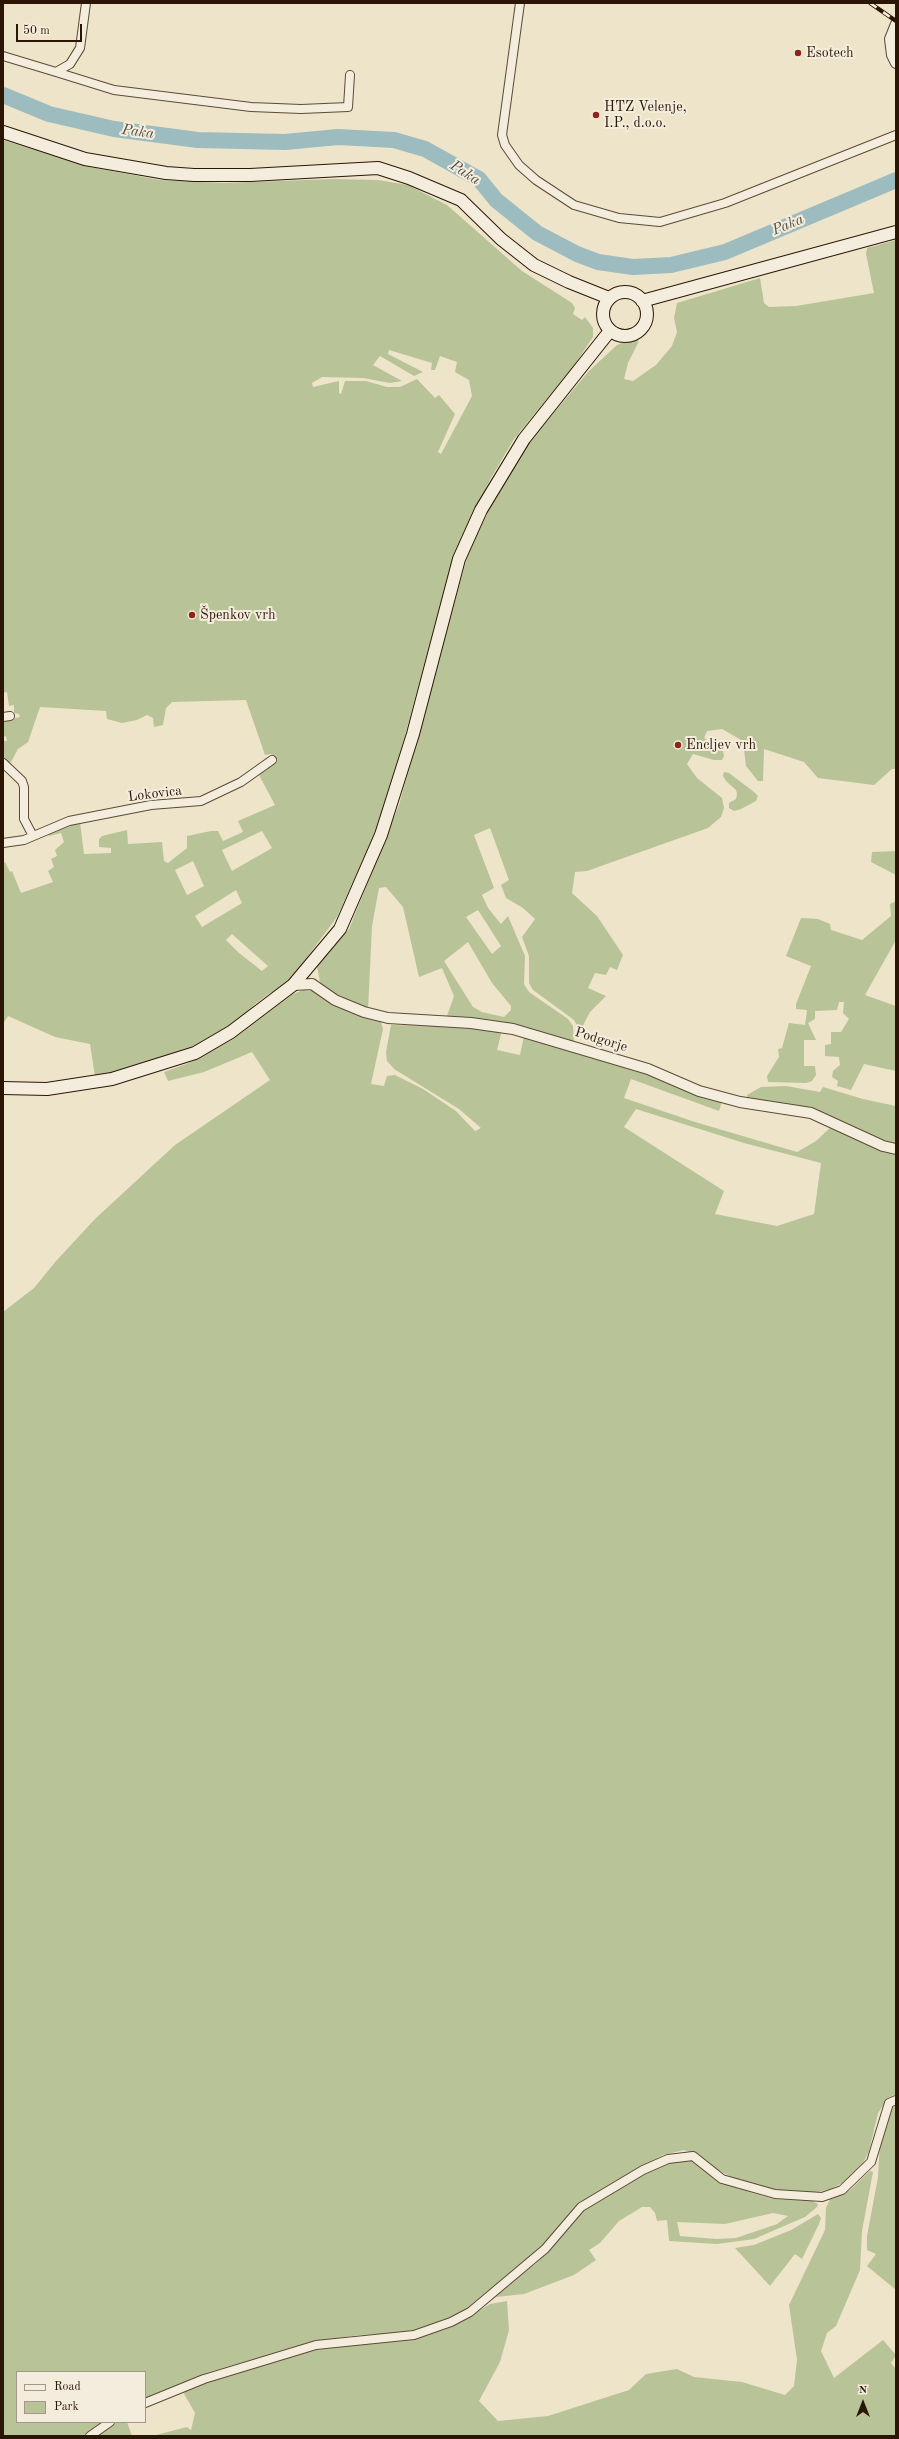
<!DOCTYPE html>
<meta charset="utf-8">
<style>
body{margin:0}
#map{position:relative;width:899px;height:2439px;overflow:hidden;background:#eee4ca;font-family:"Old Standard TT",serif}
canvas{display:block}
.frame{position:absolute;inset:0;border:4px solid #2b1605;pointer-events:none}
.legend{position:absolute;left:16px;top:2371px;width:130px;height:52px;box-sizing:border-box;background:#f4eddd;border:1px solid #a49787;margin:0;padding:5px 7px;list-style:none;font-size:12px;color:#2b1605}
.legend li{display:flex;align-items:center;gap:8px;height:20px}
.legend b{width:20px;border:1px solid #a49787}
.north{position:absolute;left:843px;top:2383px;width:40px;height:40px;-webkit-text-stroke:3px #f4eddd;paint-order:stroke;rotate:0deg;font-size:11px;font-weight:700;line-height:16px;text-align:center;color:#2b1605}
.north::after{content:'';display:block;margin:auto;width:14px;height:18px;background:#2b1605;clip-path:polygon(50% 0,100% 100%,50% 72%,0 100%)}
.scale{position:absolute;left:16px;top:24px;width:66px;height:18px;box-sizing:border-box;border:2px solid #2b1605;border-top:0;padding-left:5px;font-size:12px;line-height:14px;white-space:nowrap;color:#2b1605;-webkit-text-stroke:3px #f4eddd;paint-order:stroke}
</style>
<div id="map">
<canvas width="899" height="2439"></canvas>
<div class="frame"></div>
<ul class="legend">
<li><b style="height:5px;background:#f4eddd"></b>Road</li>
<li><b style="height:11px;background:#b8c497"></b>Park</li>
</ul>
<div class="north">N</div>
<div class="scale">50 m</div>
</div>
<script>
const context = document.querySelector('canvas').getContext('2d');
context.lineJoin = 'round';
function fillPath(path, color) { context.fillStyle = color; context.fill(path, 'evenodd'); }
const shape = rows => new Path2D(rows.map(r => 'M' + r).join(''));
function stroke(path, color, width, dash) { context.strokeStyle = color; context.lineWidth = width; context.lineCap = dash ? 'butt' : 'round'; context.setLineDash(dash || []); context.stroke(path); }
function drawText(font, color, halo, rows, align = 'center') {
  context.font = font + ' "Old Standard TT",serif'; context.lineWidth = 4; context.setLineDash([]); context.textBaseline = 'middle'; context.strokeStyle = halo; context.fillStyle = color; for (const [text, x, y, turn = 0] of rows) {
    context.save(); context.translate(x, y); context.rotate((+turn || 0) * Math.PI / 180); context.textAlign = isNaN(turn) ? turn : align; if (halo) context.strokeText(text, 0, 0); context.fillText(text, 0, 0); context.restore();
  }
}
const green = shape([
 [3,140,90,167,160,180,224,183,333,179,378,180,408,185,447,205,522,271,572,303,575,308,573,314,582,320,585,317,593,328,593,337,573,367,514,439,491,478,468,526,451,565,404,739,376,831,337,917,293,976,279,990,270,993,255,1004,234,1025,211,1039,156,1062,95,1077,90,1044,55,1037,8,1016,3,1024,3,863,5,862,10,872,12,871,21,893,53,882,48,871,54,867,51,859,57,856,55,850,64,842,61,833,49,836,47,831,64,825,80,822,84,854,111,853,111,848,99,847,99,839,102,836,127,830,128,844,162,842,164,861,168,863,187,848,187,836,211,831,218,831,223,841,243,832,238,821,275,805,259,775,277,761,271,754,265,755,246,700,172,702,166,708,163,725,154,727,153,718,147,715,137,720,122,723,107,719,106,711,40,707,28,742,18,749,11,762,7,764,3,761,3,741,7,741,6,736,3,737,3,721,20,717,19,714,14,713,14,705,9,706,7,692,3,693],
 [389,350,432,363,431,370,435,370,440,356,457,362,455,372,469,380,472,396,441,454,438,452,455,414,439,395,435,398,417,379,400,387,387,387,366,381,345,381,341,394,339,393,339,381,313,387,312,383,322,377,363,378,390,383,402,381,373,365,380,356,414,376,423,372,388,354],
 [262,831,272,848,232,871,222,850],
 [193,861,204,886,187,895,175,870],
 [236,890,242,903,202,927,195,916],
 [232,934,268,966,262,971,239,953,226,940],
 [896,240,896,769,892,769,874,785,818,778,804,762,764,749,763,781,758,781,746,766,743,741,722,729,707,731,704,738,723,751,724,756,722,760,714,760,693,754,687,764,697,778,722,798,724,808,721,817,708,828,587,871,575,872,572,893,597,916,623,955,617,970,610,967,606,975,595,973,588,988,606,996,590,1012,580,1031,574,1020,533,990,529,983,529,956,522,937,535,919,523,908,506,898,501,885,509,880,490,828,474,835,494,888,482,895,488,908,501,924,508,916,525,956,524,984,529,992,568,1019,573,1026,574,1042,492,1020,450,1018,447,1016,454,996,442,968,419,977,403,907,386,887,379,888,372,926,368,1010,325,988,320,982,317,966,349,929,399,805,468,554,498,491,531,440,589,371,617,345,633,338,639,341,628,363,624,379,633,381,656,365,672,346,677,332,674,318,677,303,760,278,764,303,769,307,796,306,874,293,866,254,867,248],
 [478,910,501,946,492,954,466,917],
 [468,942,492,983,511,1006,511,1010,504,1017,482,1012,473,1007,444,961],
 [724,772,729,773,754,792,758,796,756,801,741,809,734,811,729,808,729,803,736,799,737,794,736,790,726,781,723,776],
 [896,851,896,875,871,862,872,852],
 [896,901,896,940,865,995,896,1006,896,1071,864,1064,851,1090,837,1086,838,1081,832,1077,833,1071,840,1065,839,1057,825,1056,825,1045,831,1044,831,1032,841,1032,849,1019,843,1013,844,1002,839,1002,837,1010,815,1011,815,1019,808,1023,816,1040,804,1040,804,1066,815,1066,816,1075,812,1081,806,1083,768,1082,767,1076,779,1057,778,1049,782,1048,789,1023,805,1025,807,1010,796,1009,796,1004,811,966,786,956,801,918,818,919,830,924,831,930,862,940,891,916,890,904],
 [303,990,314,991,339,1007,381,1022,383,1029,371,1084,384,1086,387,1076,395,1075,423,1089,456,1111,475,1131,481,1128,459,1109,394,1069,387,1061,386,1052,391,1025,482,1027,502,1030,497,1050,520,1055,524,1036,644,1071,722,1101,719,1111,631,1079,624,1098,695,1122,797,1152,816,1141,833,1125,896,1152,896,2094,888,2098,878,2113,869,2151,861,2167,847,2181,830,2189,814,2193,786,2193,739,2181,716,2169,698,2155,684,2150,663,2155,580,2203,545,2244,514,2274,486,2292,459,2315,424,2328,393,2334,360,2335,314,2341,209,2372,145,2400,145,2372,17,2372,17,2422,106,2422,85,2436,3,2436,3,1312,34,1288,56,1261,95,1219,175,1145,270,1080,252,1052,204,1072,168,1081,164,1072,189,1063,235,1038,293,994],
 [636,1109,744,1143,821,1163,814,1214,777,1226,715,1214,724,1191,624,1127],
 [786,1086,820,1092,823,1087,863,1099,896,1106,896,1145,865,1134,821,1113,747,1099,747,1095,761,1087],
 [896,2104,896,2290,867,2266,876,2254,867,2250,867,2236,878,2177,880,2140,887,2114],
 [684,2159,695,2162,730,2184,752,2193,773,2199,812,2201,818,2204,817,2207,805,2217,754,2239,717,2244,669,2241,667,2220,657,2221,655,2213,650,2207,642,2207,619,2221,600,2243,589,2250,596,2260,574,2275,524,2294,496,2297,496,2294,538,2262,580,2211,667,2161],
 [773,2213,788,2216,777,2224,736,2238,717,2239,680,2236,677,2222,725,2224],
 [870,2171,873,2172,862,2231,860,2270,836,2326,827,2333,821,2351,834,2378,883,2340,896,2355,891,2363,896,2369,896,2436,152,2436,187,2427,191,2430,195,2413,183,2392,216,2377,316,2350,415,2338,442,2330,469,2317,490,2304,507,2301,509,2330,500,2362,479,2401,498,2421,548,2416,629,2390,646,2374,677,2369,694,2377,742,2382,785,2395,794,2386,797,2360,789,2305,825,2230,826,2208,830,2199,850,2190],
 [818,2214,821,2218,819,2224,802,2259,795,2254,770,2286,735,2248,754,2245,791,2230],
 [117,2422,127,2422,132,2436,95,2436]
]);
const river = shape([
 [3,95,49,114,114,129,198,140,285,142,338,137,394,140,425,149,479,179,496,200,537,233,577,254,598,262,633,267,671,265,725,252,896,180]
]);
const minor = shape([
 [520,3,502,135,505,145,519,165,536,180,574,205,619,218,660,222,725,203,896,135],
 [3,56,56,72,70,64,80,48,86,3],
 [56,72,114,90,251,107,301,109,348,107,350,75],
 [3,717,10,716],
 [3,763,22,781,24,787,24,819,33,836],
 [3,843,24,840,69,821,151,805,201,801,241,782,272,760],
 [145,2403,204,2379,316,2345,414,2335,451,2322,470,2312,545,2249,581,2207,643,2170,668,2159,693,2156,722,2179,775,2194,822,2197,842,2190,871,2162,889,2103,896,2100],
 [90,2436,110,2422]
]);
const tertiary = shape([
 [896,24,890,39,892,55,896,63],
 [293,985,312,984,335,1000,364,1012,388,1018,471,1023,513,1029,648,1069,699,1091,740,1102,811,1113,883,1146,896,1149]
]);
const secondary = shape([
 [3,132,85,159,166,173,194,175,250,175,378,168,409,178,461,200,501,239,534,265,569,282,609,298],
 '603 314a22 22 0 1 1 44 0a22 22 0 1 1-44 0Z',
 [642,301,896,232],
 [3,1088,47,1089,112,1079,195,1053,231,1032,293,985,340,929,381,835,413,734,459,559,481,510,524,439,609,332]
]);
const rail = shape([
 [870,3,896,21]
]);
const markers = [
 [798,53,4,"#8f2418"],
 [596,115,4,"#8f2418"],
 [192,615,4,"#8f2418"],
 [678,745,4,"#8f2418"]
];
const poiNames = [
 ["Esotech",806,53],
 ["HTZ Velenje,",604,107],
 ["I.P., d.o.o.",604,123],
 ["Špenkov vrh",200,615],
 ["Encljev vrh",686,745]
];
const streetNames = [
 ["Lokovica",155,794,-7],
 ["Podgorje",601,1040,17]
];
const waterNames = [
 ["Paka",138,132,8],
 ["Paka",465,173,33],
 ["Paka",788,225,-23]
];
fillPath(green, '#b8c497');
stroke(river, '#9dbcbf', 16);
stroke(minor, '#5c4a36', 10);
stroke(tertiary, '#5c4a36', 12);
stroke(secondary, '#2b1605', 14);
stroke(minor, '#f4eddd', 8);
stroke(tertiary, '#f4eddd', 10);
stroke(secondary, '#f4eddd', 12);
stroke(rail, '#2b1605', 4);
stroke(rail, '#f4eddd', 2.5, [8]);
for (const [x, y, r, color] of markers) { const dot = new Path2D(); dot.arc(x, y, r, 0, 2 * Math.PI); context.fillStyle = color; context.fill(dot); stroke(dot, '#f4eddd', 1.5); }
drawText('14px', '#2b1605', '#f4eddd', poiNames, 'left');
drawText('14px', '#2b1605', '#f4eddd', streetNames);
drawText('italic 15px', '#535046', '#f4eddd', waterNames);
</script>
